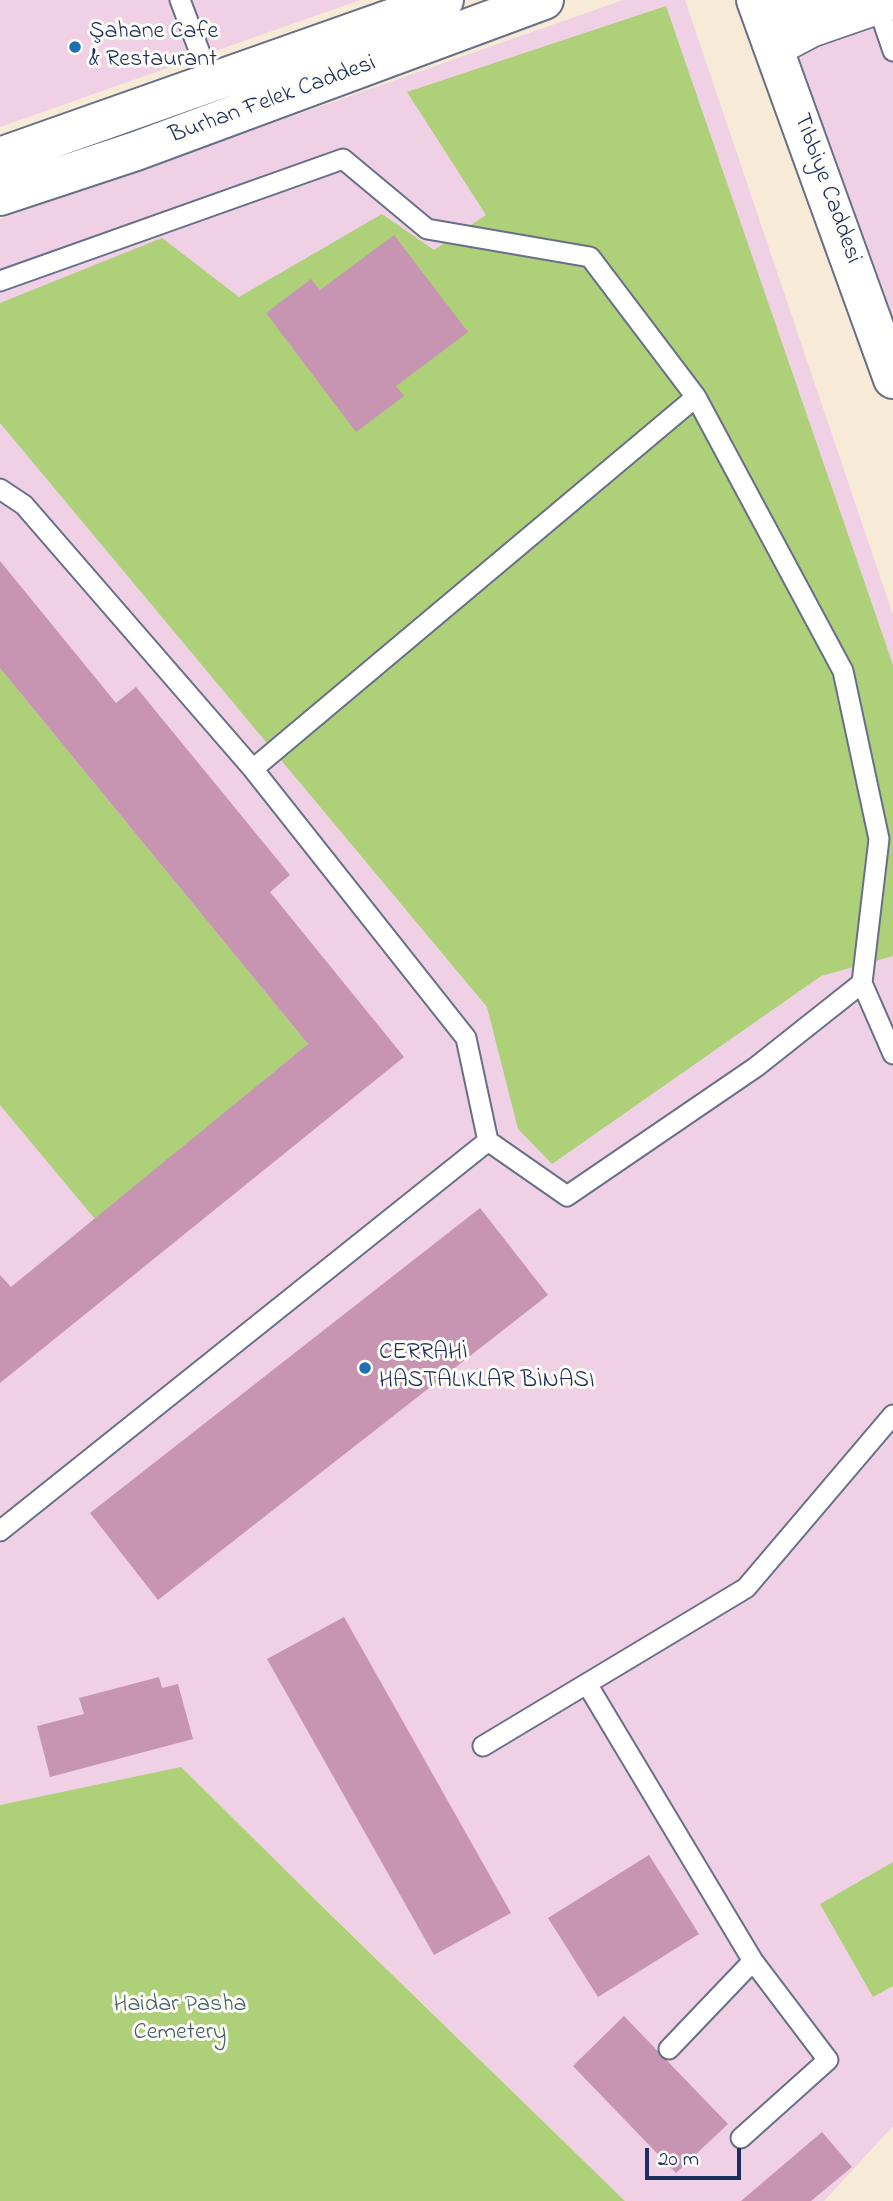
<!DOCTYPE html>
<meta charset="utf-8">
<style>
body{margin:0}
#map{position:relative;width:893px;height:2201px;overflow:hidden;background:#f7ead6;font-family:"Indie Flower",sans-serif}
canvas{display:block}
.scale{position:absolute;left:645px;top:2148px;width:96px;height:32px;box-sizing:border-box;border:4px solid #1b2f5e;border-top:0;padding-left:9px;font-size:21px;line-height:24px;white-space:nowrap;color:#1b2f5e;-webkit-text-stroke:5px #fdfcf7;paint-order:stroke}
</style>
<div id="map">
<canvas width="893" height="2201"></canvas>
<div class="scale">20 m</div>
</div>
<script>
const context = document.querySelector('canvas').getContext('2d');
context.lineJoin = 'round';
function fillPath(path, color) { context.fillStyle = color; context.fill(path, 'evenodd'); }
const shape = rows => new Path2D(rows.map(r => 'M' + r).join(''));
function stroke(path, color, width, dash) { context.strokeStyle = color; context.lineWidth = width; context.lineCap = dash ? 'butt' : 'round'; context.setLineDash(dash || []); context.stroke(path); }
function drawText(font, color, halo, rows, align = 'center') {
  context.font = font + ' "Indie Flower",sans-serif'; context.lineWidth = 6; context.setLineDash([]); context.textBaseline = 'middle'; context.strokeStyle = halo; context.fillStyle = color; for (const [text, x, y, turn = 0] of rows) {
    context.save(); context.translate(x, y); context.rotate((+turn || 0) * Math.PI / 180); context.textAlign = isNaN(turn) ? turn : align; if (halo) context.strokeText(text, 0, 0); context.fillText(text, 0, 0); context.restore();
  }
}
const built = shape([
 [0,0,360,0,0,127],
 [623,0,685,0,893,615,893,2126,824,2201,625,2201,181,1768,0,1805,0,219],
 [893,0,893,334,774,2]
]);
const green = shape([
 [666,6,893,665,893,956,821,976,552,1164,518,1129,487,1007,0,423,0,303,162,238,239,297,382,214,434,250,486,215,407,92],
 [0,668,308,1044,95,1219,0,1105],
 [181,1767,331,1915,625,2201,0,2201,0,1805],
 [893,1862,893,1986,873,1997,820,1904]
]);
const building = shape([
 [394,235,468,332,396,386,404,396,356,432,266,313,311,279,320,290],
 [0,561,116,703,136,687,290,875,270,892,404,1057,0,1383,0,1275,11,1287,308,1044,0,668],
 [480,1208,548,1295,158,1600,90,1513],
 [344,1617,511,1913,434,1955,267,1659],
 [159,1677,162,1688,178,1684,193,1739,50,1777,37,1726,84,1714,79,1698],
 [649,1855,699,1934,598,1997,548,1918],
 [624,2016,728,2124,676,2173,573,2066],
 [822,2132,852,2167,811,2201,741,2201]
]);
const lane = shape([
 [180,0,211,82],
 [877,4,893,51],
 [0,281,343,159,427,229,590,257,696,397,843,671,879,839,862,983,756,1067,567,1196,488,1141],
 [0,489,24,505,253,769,466,1038,488,1141,0,1531],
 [253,769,696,397],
 [862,983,893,1054],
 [587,1684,753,1961,669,2049],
 [483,1746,746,1588,893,1415],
 [741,2138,828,2060,753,1961]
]);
const street = shape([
 [760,10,848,5],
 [774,48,812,28,893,0]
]);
const secondary = shape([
 [0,157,444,0],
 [0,196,136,151,544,0]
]);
const primary = shape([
 [756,0,893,379]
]);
const markers = [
 [75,47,7,"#1f6fb2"],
 [365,1368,7,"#1f6fb2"]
];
const poiNames = [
 ["Şahane Cafe",89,33],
 ["& Restaurant",89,61],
 ["CERRAHİ",379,1354],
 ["HASTALIKLAR BİNASI",379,1382]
];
const streetNames = [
 ["Burhan Felek Caddesi",273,101,-20],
 ["Tıbbiye Caddesi",826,189,70]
];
const parkNames = [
 ["Haidar Pasha",180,2006],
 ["Cemetery",180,2034]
];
fillPath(built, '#f0d0e4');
fillPath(green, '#add079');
fillPath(building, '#c795b1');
stroke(lane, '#687088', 23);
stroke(street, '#687088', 40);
stroke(secondary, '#687088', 42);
stroke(primary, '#687088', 42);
stroke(lane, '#fff', 19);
stroke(street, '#fff', 37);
stroke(secondary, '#fff', 38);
stroke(primary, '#fff', 38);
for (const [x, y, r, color] of markers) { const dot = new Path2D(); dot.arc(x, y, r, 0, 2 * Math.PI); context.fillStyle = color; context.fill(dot); stroke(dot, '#fdfcf7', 2.5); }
drawText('24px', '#1b2f5e', '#fdfcf7', poiNames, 'left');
drawText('24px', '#1b2f5e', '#fdfcf7', streetNames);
drawText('24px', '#475f66', '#fdfcf7', parkNames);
</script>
